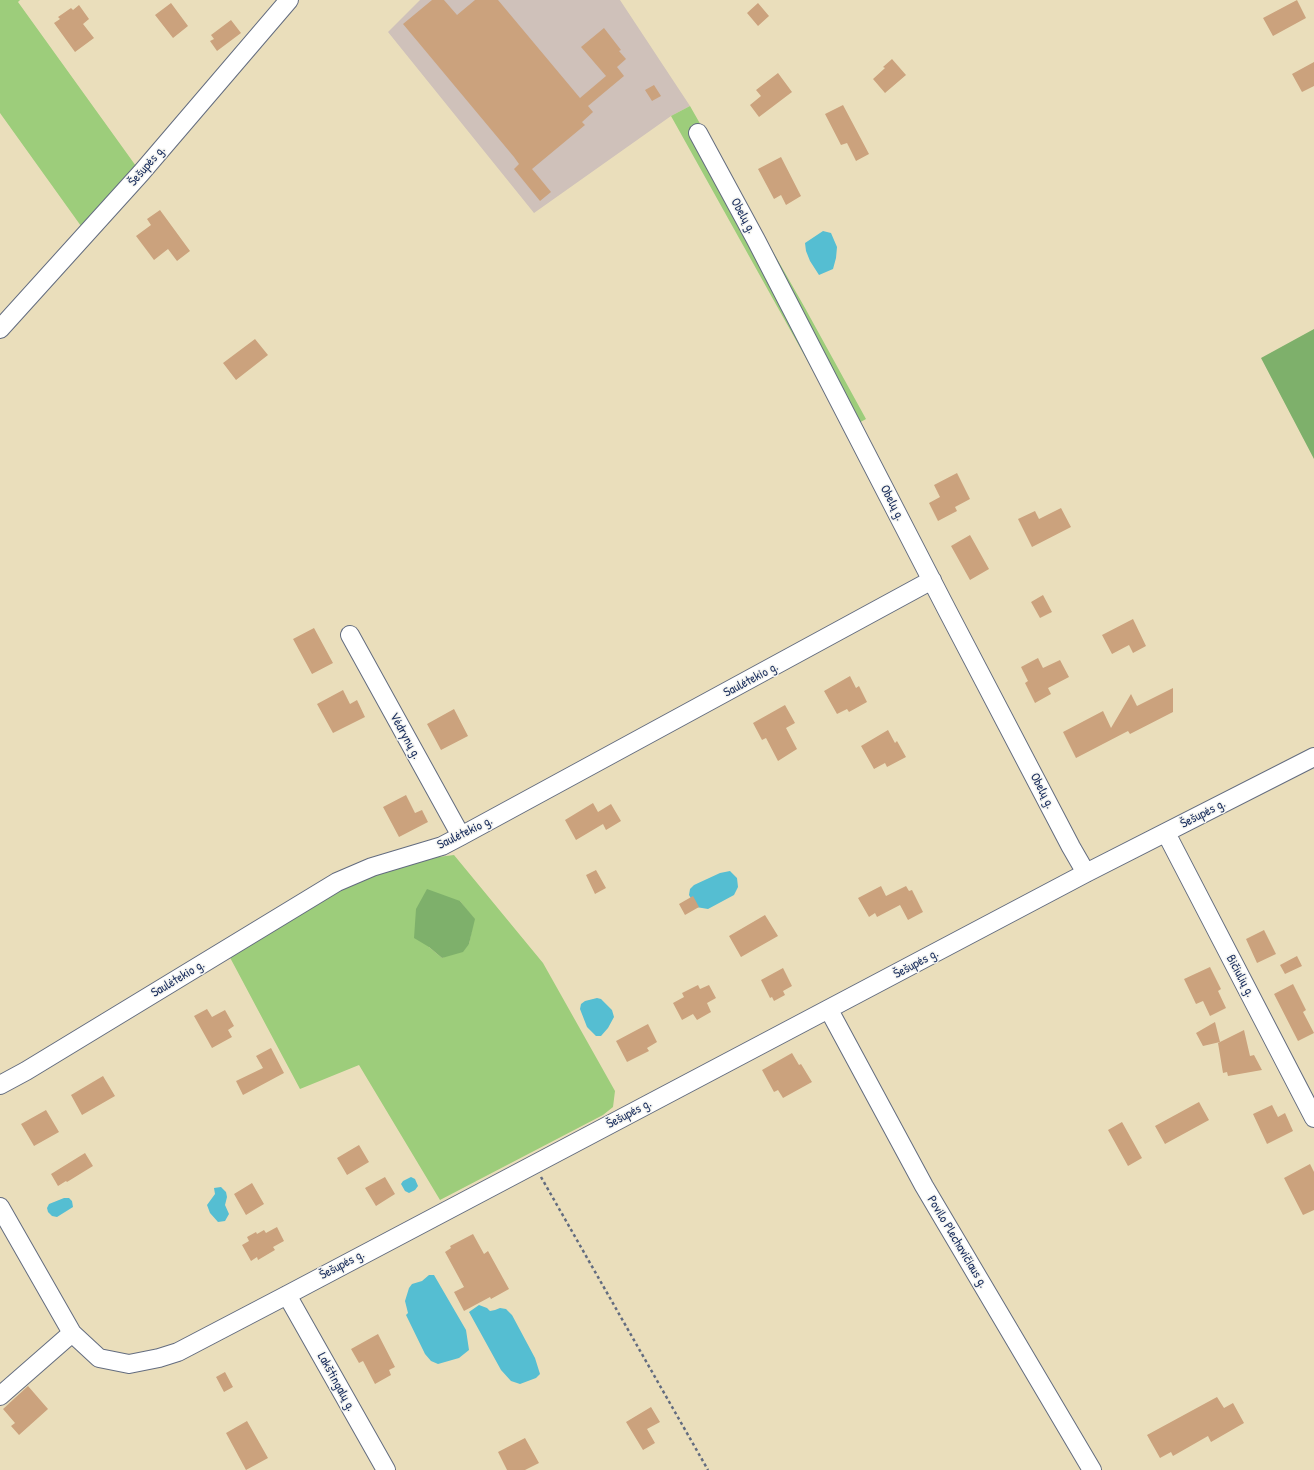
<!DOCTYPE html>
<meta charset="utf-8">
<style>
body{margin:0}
canvas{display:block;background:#eadebb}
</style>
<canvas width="1314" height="1470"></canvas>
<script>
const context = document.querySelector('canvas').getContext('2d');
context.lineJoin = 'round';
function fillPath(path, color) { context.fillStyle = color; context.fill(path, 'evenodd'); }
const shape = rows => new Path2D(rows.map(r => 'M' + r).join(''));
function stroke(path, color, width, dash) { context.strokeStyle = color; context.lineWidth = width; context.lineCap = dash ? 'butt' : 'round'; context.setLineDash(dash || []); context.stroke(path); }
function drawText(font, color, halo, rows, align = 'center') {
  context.font = font + ' "Patrick Hand",sans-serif'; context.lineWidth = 3; context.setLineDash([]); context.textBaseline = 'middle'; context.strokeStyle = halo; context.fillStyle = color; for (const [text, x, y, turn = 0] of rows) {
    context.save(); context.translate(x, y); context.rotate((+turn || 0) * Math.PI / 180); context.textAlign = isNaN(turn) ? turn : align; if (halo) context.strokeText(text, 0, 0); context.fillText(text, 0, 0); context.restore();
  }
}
const industrial = shape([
 [420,0,620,0,690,106,671,116,534,213,388,32]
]);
const green = shape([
 [0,0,20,0,18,2,141,173,86,233,0,113],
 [690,106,805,308,866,419,846,430,671,116],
 [454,855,543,963,615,1091,613,1107,603,1115,440,1200,359,1065,300,1089,226,950,361,867],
 [460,901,474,919,469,944,442,958,429,947]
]);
const forest = shape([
 [1314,329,1314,459,1261,358],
 [427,889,460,901,475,919,469,944,463,952,442,958,429,947,414,938,416,909]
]);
const water = shape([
 [823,231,831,233,837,247,836,258,833,269,819,275,810,261,806,251,805,243],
 [730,871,737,878,738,887,734,895,708,909,696,907,689,895,690,889,694,885,720,873],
 [597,998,601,999,612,1010,614,1017,608,1028,601,1036,596,1036,587,1027,580,1009,581,1004,585,1001],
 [411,1177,415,1179,418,1186,415,1190,409,1193,405,1191,401,1184,403,1181],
 [221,1187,226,1192,227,1197,225,1205,229,1214,225,1221,218,1222,210,1213,207,1205,215,1194,214,1188],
 [64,1198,69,1198,72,1201,73,1207,57,1217,52,1216,48,1212,47,1208,49,1204],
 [429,1275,434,1275,466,1330,469,1350,459,1358,438,1364,431,1361,425,1354,406,1315,408,1313,405,1301,409,1288,412,1284,422,1281],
 [479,1305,487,1308,490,1311,495,1310,500,1308,506,1309,512,1315,535,1358,540,1374,536,1378,520,1384,511,1381,501,1370,469,1312]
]);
const building = shape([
 [432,0,444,0,457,15,475,0,498,0,580,98,606,76,581,47,604,28,621,50,619,51,626,59,617,67,624,76,588,106,593,112,582,122,585,125,532,169,551,192,540,201,514,169,519,164,514,157,403,24],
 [1297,0,1306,18,1273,36,1263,18],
 [171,3,188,26,173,38,155,15],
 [758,3,769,16,758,26,747,13],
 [79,5,89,19,83,24,94,38,75,52,54,23,60,19,58,17,71,8,73,10],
 [231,20,241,33,217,51,210,41,214,39,211,35],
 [892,59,906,75,885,93,873,79,885,68,883,67],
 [1314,62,1314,86,1302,92,1292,74],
 [778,73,792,92,759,117,750,105,761,96,756,90],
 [654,85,661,96,652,101,645,90],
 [843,105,869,154,856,161,847,143,841,145,825,114],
 [781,157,801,196,786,205,781,195,774,199,758,169],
 [160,210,190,251,177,261,168,249,154,260,136,236,151,225,147,219],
 [255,339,268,355,236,380,223,363],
 [957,473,970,499,955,507,957,511,938,521,929,503,940,497,934,485],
 [1061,508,1071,527,1032,547,1018,519,1035,511,1039,519],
 [970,535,989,569,970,580,951,546],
 [1043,595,1052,612,1040,618,1031,602],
 [1133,619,1146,646,1133,653,1129,645,1112,654,1102,635],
 [314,628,333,663,312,674,293,639],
 [1038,658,1043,668,1060,660,1069,677,1048,688,1051,694,1035,703,1025,683,1028,681,1021,667],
 [850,676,856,688,859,686,867,702,849,712,847,709,837,714,824,691],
 [1173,688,1173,712,1130,734,1128,731,1076,758,1063,732,1103,711,1111,728,1131,694,1137,706],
 [343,690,350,704,357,700,365,717,333,733,317,704],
 [785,705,795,723,786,728,797,749,778,761,766,738,762,740,753,723],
 [454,709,468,736,441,750,427,724],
 [888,730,895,743,897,741,906,757,887,767,885,763,874,769,861,746],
 [406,795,415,813,422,810,428,822,399,837,383,807],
 [593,803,598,812,611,804,621,821,606,830,603,824,576,840,565,820],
 [596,870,606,888,595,894,586,875],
 [881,886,886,896,906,886,909,891,912,890,923,912,908,920,900,905,877,917,875,913,869,917,858,898],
 [693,896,699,907,685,915,679,904],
 [765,915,778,936,741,957,729,936],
 [1264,930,1276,954,1257,963,1246,939],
 [1297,956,1302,966,1285,974,1280,965],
 [1210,967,1221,989,1218,991,1226,1008,1210,1016,1203,1001,1196,1004,1184,979],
 [783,968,792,986,783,991,785,995,774,1001,772,997,770,998,761,980],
 [1293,984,1306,1010,1303,1012,1314,1033,1298,1041,1274,994],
 [698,985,700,989,709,985,716,998,707,1003,711,1012,697,1020,693,1014,682,1020,673,1003,684,997,682,993],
 [207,1009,212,1017,225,1010,234,1026,228,1030,232,1037,212,1048,194,1016],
 [1215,1022,1220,1042,1203,1046,1196,1033],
 [648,1024,657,1042,647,1048,649,1051,627,1062,616,1041],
 [1244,1030,1250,1056,1254,1055,1262,1070,1228,1076,1227,1072,1223,1073,1218,1043],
 [271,1048,284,1073,243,1095,236,1081,263,1068,256,1056],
 [792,1053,799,1065,801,1064,812,1082,783,1098,778,1090,774,1092,762,1070],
 [103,1076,115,1096,82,1115,71,1095],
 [1199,1102,1209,1120,1165,1144,1155,1126],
 [1272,1105,1278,1117,1285,1113,1293,1131,1267,1144,1253,1114],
 [46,1110,59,1132,34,1146,21,1124],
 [1122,1122,1142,1158,1128,1166,1108,1130],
 [359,1145,369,1162,347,1175,337,1158],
 [85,1153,93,1166,67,1182,66,1181,58,1186,51,1174],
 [1310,1164,1314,1172,1314,1210,1303,1215,1284,1178],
 [385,1177,395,1194,376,1206,365,1188],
 [252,1183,264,1204,246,1215,234,1194],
 [277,1227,284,1241,273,1247,275,1250,258,1260,257,1257,251,1261,242,1245,249,1241,247,1237,256,1232,257,1234,264,1230,266,1233],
 [473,1234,484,1254,488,1251,509,1289,491,1299,490,1297,464,1311,454,1292,464,1287,445,1252,451,1248,450,1246],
 [378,1334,395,1367,389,1370,391,1375,375,1384,363,1361,359,1363,351,1349],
 [225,1372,233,1387,224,1392,216,1377],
 [28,1386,48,1409,19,1435,11,1426,15,1423,3,1409],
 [1217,1397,1224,1408,1233,1403,1244,1423,1211,1442,1208,1436,1173,1456,1171,1452,1160,1458,1147,1435],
 [651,1407,660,1422,647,1429,655,1443,643,1450,626,1422],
 [247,1421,268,1458,246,1470,226,1433],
 [525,1438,539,1463,525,1470,507,1470,498,1452]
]);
const path = shape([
 [541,1177,708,1470]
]);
const minor = shape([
 [698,133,756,240,947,610,1071,847,1086,873],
 [0,329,141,173,289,0],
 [350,635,461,836],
 [1166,833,1314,1118],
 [829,1010,924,1186,1092,1470],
 [0,1085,26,1071,337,882,372,867,442,846,461,836,932,580],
 [0,1207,72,1333,99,1358,129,1364,159,1358,178,1352,287,1295,1086,873,1314,757],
 [287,1295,386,1470],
 [0,1396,72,1333]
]);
const streetNames = [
 ["Šešupės g.",147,166,-49],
 ["Obelų g.",743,216,61],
 ["Obelų g.",892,503,63],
 ["Saulėtekio g.",751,680,-28],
 ["Vėdrynų g.",405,736,61],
 ["Obelų g.",1042,791,63],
 ["Šešupės g.",1203,814,-27],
 ["Saulėtekio g.",465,833,-26],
 ["Šešupės g.",916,964,-28],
 ["Bičiulių g.",1240,976,62],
 ["Saulėtekio g.",178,979,-31],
 ["Šešupės g.",629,1114,-28],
 ["Povilo Plechavičiaus g.",957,1242,59],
 ["Šešupės g.",342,1265,-28],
 ["Lakštingalų g.",336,1382,61]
];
fillPath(industrial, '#cfc1ba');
fillPath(green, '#9dcd7b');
fillPath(forest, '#7eb06b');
fillPath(water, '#55bed2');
fillPath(building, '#cba27d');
stroke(minor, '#636c7f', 20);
stroke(path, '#636c7f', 2.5, [3, 3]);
stroke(minor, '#fff', 18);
drawText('13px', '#1b2f5e', '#f6f6f2', streetNames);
</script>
